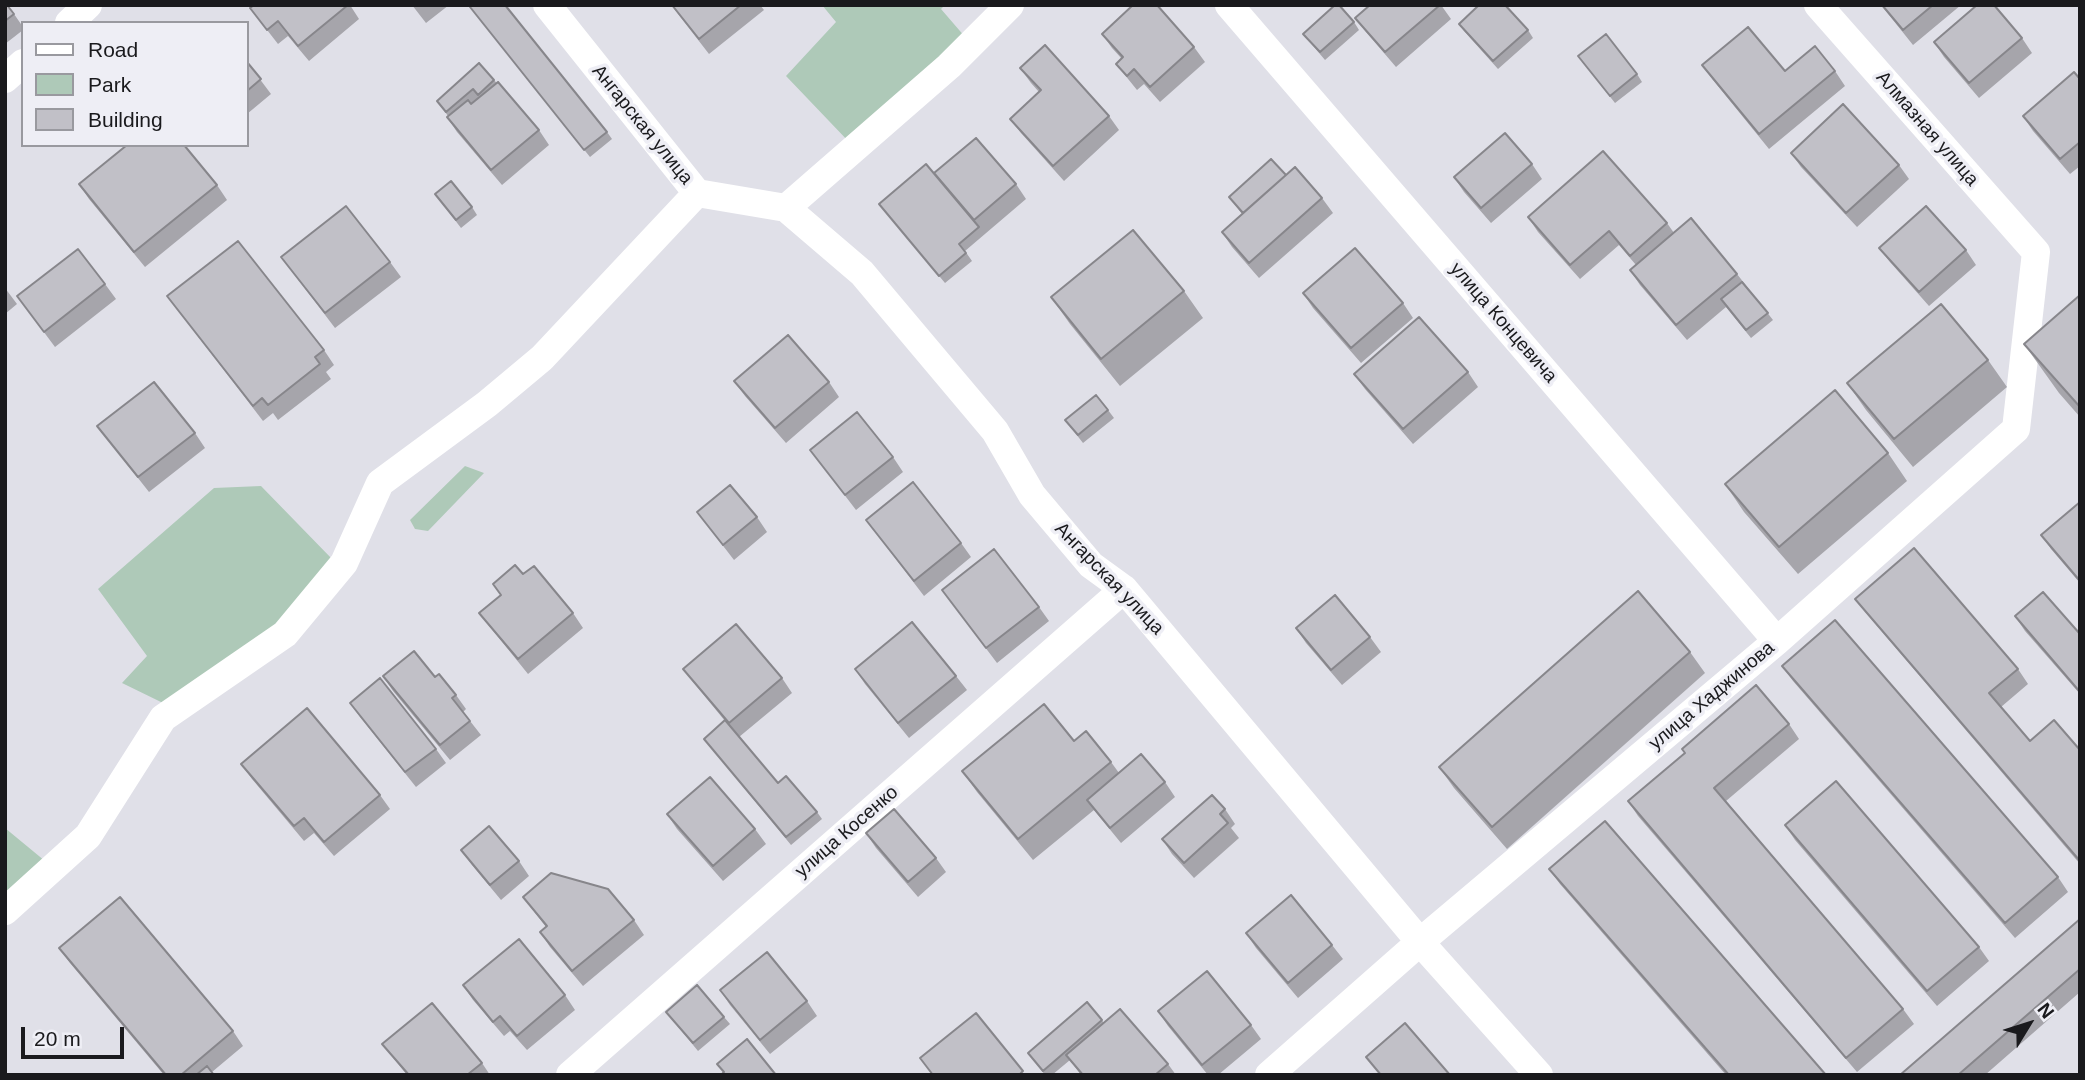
<!DOCTYPE html>
<meta charset="utf-8">
<style>
body{margin:0}
#map{position:relative;width:2085px;height:1080px;overflow:hidden;background:#e0e0e8;font-family:Helvetica,sans-serif}
canvas{display:block}
.frame{position:absolute;inset:0;border:7px solid #1a1a1d;pointer-events:none}
.legend{position:absolute;left:21px;top:21px;width:228px;height:126px;box-sizing:border-box;background:#eeeef5;border:2px solid #99999f;margin:0;padding:9px 12px;list-style:none;font-size:21px;color:#1a1a1d}
.legend li{display:flex;align-items:center;gap:14px;height:35px}
.legend b{width:35px;border:2px solid #99999f}
.north{position:absolute;left:1994px;top:989px;width:70px;height:70px;-webkit-text-stroke:5px #eeeef5;paint-order:stroke;rotate:52deg;font-size:19px;font-weight:700;line-height:28px;text-align:center;color:#1a1a1d}
.north::after{content:'';display:block;margin:auto;width:24px;height:32px;background:#1a1a1d;clip-path:polygon(50% 0,100% 100%,50% 72%,0 100%)}
.scale{position:absolute;left:21px;top:1027px;width:103px;height:32px;box-sizing:border-box;border:4px solid #1a1a1d;border-top:0;padding-left:9px;font-size:21px;line-height:24px;white-space:nowrap;color:#1a1a1d;-webkit-text-stroke:5px #eeeef5;paint-order:stroke}
</style>
<div id="map">
<canvas width="2085" height="1080"></canvas>
<div class="frame"></div>
<ul class="legend">
<li><b style="height:9px;background:#fff"></b>Road</li>
<li><b style="height:19px;background:#aec9b8"></b>Park</li>
<li><b style="height:19px;background:#c1c0c7"></b>Building</li>
</ul>
<div class="north">N</div>
<div class="scale">20 m</div>
</div>
<script>
const context = document.querySelector('canvas').getContext('2d');
context.lineJoin = 'round';
function fillPath(path, color) { context.fillStyle = color; context.fill(path, 'evenodd'); }
const shape = rows => new Path2D(rows.map(r => 'M' + r).join(''));
function stroke(path, color, width, dash) { context.strokeStyle = color; context.lineWidth = width; context.lineCap = dash ? 'butt' : 'round'; context.setLineDash(dash || []); context.stroke(path); }
function drawText(font, color, halo, rows, align = 'center') {
  context.font = font + ' Helvetica,sans-serif'; context.lineWidth = 7; context.setLineDash([]); context.textBaseline = 'middle'; context.strokeStyle = halo; context.fillStyle = color; for (const [text, x, y, turn = 0] of rows) {
    context.save(); context.translate(x, y); context.rotate((+turn || 0) * Math.PI / 180); context.textAlign = isNaN(turn) ? turn : align; if (halo) context.strokeText(text, 0, 0); context.fillText(text, 0, 0); context.restore();
  }
}
const green = shape([
 [822,5,945,5,941,9,966,38,850,143,786,76,836,22],
 [465,466,484,473,428,531,415,529,410,520],
 [261,486,333,560,274,635,163,703,122,683,147,656,98,589,214,488],
 [5,828,45,861,5,896]
]);
const minor = shape([
 [547,5,697,193,786,208,862,273,995,431,1032,495,1091,565,1124,589,1420,942,1539,1075],
 [1229,5,1777,641],
 [69,23,88,5],
 [5,79,23,63],
 [786,208,949,66,1010,5],
 [5,911,88,836,163,718,285,634,344,563,380,483,487,404,542,358,697,193],
 [570,1075,1124,589],
 [1269,1075,1420,942,1777,641,2016,429,2036,252,1818,5]
]);
const wall = shape([
 [5,5,14,14,23,27,23,30,5,44],
 [254,5,350,5,359,19,309,61,288,36,278,44,250,8],
 [412,5,449,5,426,23],
 [671,5,760,5,764,10,709,54],
 [1370,5,1441,5,1451,19,1396,67,1366,32,1355,18],
 [1881,5,1961,5,1913,45],
 [470,7,607,132,612,139,590,157],
 [1354,22,1359,30,1325,60,1303,34],
 [1459,24,1528,30,1533,38,1498,69,1464,31],
 [1102,34,1194,47,1205,62,1160,102,1144,84,1137,90,1116,64,1122,59,1112,48],
 [2022,38,2032,53,1979,98,1944,57,1934,42],
 [1578,56,1637,74,1642,82,1615,103],
 [247,62,271,94,247,114],
 [1702,65,1785,71,1835,71,1845,86,1769,149,1713,80],
 [1020,68,1109,116,1119,130,1064,181,1021,133,1010,119,1039,92,1031,83],
 [2080,79,2080,166,2070,174,2033,131,2023,116],
 [494,80,539,130,549,145,502,185,457,132,447,117,448,116,437,101],
 [1791,153,1899,165,1909,179,1857,227,1801,167],
 [1532,164,1542,179,1491,223,1464,192,1454,177],
 [1286,175,1322,198,1333,213,1259,278,1232,247,1222,232,1242,214,1229,197],
 [938,179,1016,184,1026,199,965,251,972,261,945,283,879,204],
 [79,184,217,185,227,200,145,267,89,199],
 [435,194,472,207,477,215,461,228],
 [1528,217,1667,223,1674,233,1737,274,1773,320,1751,338,1726,307,1687,340,1640,285,1630,270,1636,265,1619,245,1580,279,1538,232],
 [1879,248,1966,250,1976,265,1929,306,1890,262],
 [281,257,390,262,401,277,335,328],
 [105,284,116,299,55,347,17,296],
 [5,288,17,304,5,314],
 [1184,291,1203,318,1120,386,1070,324,1051,297],
 [1303,293,1403,303,1413,318,1361,363,1313,308],
 [2080,295,2080,417,2059,393,2024,344],
 [167,296,324,350,334,365,326,372,331,379,278,420,273,413,263,421],
 [1988,360,2007,387,1913,467,1866,410,1847,383],
 [1468,372,1478,387,1413,444,1365,389,1354,374],
 [734,381,829,382,839,397,786,443,745,396],
 [1108,410,1114,418,1083,443,1065,420],
 [97,426,195,433,205,448,149,492],
 [810,450,893,457,903,472,856,510],
 [1888,453,1907,481,1798,574,1744,512,1725,484],
 [2080,502,2080,583,2051,549,2041,535],
 [697,512,757,517,767,532,734,560],
 [866,520,961,543,971,557,924,596],
 [523,574,573,613,583,628,528,674,490,627,479,613,501,595,493,584],
 [942,590,1039,607,1049,621,997,663],
 [1855,599,2018,669,2028,684,2001,707,2030,741,2080,750,2080,864,1866,613],
 [2015,616,2080,634,2080,694,2025,631],
 [1296,628,1370,637,1381,652,1342,685,1306,643],
 [1690,652,1705,673,1507,849,1454,788,1439,767],
 [1782,666,2058,877,2068,892,2015,938,1793,681],
 [683,669,782,678,792,693,739,737,778,783,817,812,822,819,791,845,704,739,725,721,694,683],
 [855,669,956,676,967,690,909,738,865,684],
 [383,676,435,677,456,695,466,709,463,712,481,735,450,760,393,691],
 [350,703,436,749,446,763,416,787,360,717],
 [1789,724,1799,739,1726,801,1903,1009,1914,1024,1857,1072,1638,816,1628,801],
 [1074,741,1111,762,1119,773,1165,782,1175,797,1121,843,1094,810,1033,860,977,792,962,771],
 [241,764,380,795,390,809,334,856,314,833,304,841,252,779],
 [1225,809,1235,824,1231,828,1239,838,1194,878,1172,854,1162,839],
 [667,814,755,829,766,844,723,881,677,829],
 [1785,825,1979,947,1989,961,1937,1006,1795,840],
 [866,833,936,858,946,872,918,897,876,848],
 [461,850,519,861,529,876,501,900,472,865],
 [1549,869,1826,1075,1726,1075,1560,884],
 [523,897,634,920,644,935,583,986,550,947,540,932,546,927],
 [2080,919,2080,992,1985,1075,1900,1075],
 [1246,933,1332,945,1343,959,1298,998,1256,948],
 [59,948,233,1031,243,1046,212,1072,214,1075,164,1075,70,963],
 [463,985,565,995,575,1010,527,1050,510,1031,504,1036,473,1000],
 [720,990,807,1001,817,1016,770,1054,730,1005],
 [1087,1002,1104,1023,1168,1064,1176,1075,1081,1075,1070,1060,1052,1075,1045,1075,1028,1053],
 [1158,1011,1251,1025,1261,1039,1218,1075,1208,1075,1168,1026],
 [666,1012,724,1017,730,1024,698,1051],
 [382,1044,482,1063,490,1075,407,1075]
]);
const building = shape([
 [5,5,7,5,14,14,5,21,5,5],
 [254,5,348,5,298,46,278,21,267,30,250,8,254,5],
 [472,5,505,5,607,132,584,150,470,7,472,5],
 [672,5,741,5,699,39,672,5],
 [1133,5,1157,5,1194,47,1150,87,1134,69,1127,76,1116,64,1123,57,1102,34,1133,5],
 [1335,5,1339,5,1354,22,1320,52,1303,34,1335,5],
 [1370,5,1440,5,1385,52,1355,18,1370,5],
 [1479,5,1505,5,1528,30,1493,61,1459,24,1479,5],
 [1882,5,1933,5,1903,30,1882,5],
 [1977,5,1994,5,2022,38,1969,83,1934,42,1977,5],
 [1748,27,1785,71,1815,46,1835,71,1759,134,1702,65,1748,27],
 [1606,34,1637,74,1610,96,1578,56,1606,34],
 [1045,45,1109,116,1053,166,1010,119,1041,90,1020,68,1045,45],
 [247,62,261,79,247,91,247,62],
 [479,63,494,80,478,95,473,89,446,112,437,101,479,63],
 [2074,72,2080,79,2080,142,2060,159,2023,116,2074,72],
 [498,82,539,130,491,170,447,117,468,100,471,104,498,82],
 [1843,104,1899,165,1846,213,1791,153,1843,104],
 [1505,133,1532,164,1481,208,1454,177,1505,133],
 [976,138,1016,184,974,220,934,173,976,138],
 [127,145,184,145,217,185,134,252,79,184,127,145],
 [1603,151,1667,223,1630,256,1609,231,1570,265,1528,217,1603,151],
 [1271,159,1286,175,1243,213,1229,197,1271,159],
 [926,164,979,227,959,244,966,253,939,276,879,204,926,164],
 [1295,167,1322,198,1249,263,1222,232,1295,167],
 [451,181,472,207,456,220,435,194,451,181],
 [346,206,390,262,325,313,281,257,346,206],
 [1926,206,1966,250,1919,292,1879,248,1926,206],
 [1691,218,1737,274,1676,325,1630,270,1691,218],
 [1133,230,1184,291,1101,359,1051,297,1133,230],
 [238,241,324,350,315,357,320,364,268,405,262,398,253,406,167,296,238,241],
 [1355,248,1403,303,1351,348,1303,293,1355,248],
 [78,249,105,284,44,332,17,296,78,249],
 [1742,282,1768,313,1746,330,1721,299,1742,282],
 [2080,295,2080,407,2024,344,2080,295],
 [1941,304,1988,360,1894,439,1847,383,1941,304],
 [1419,317,1468,372,1403,429,1354,374,1419,317],
 [788,335,829,382,775,428,734,381,788,335],
 [154,382,195,433,138,477,97,426,154,382],
 [1835,390,1888,453,1779,547,1725,484,1835,390],
 [1096,395,1108,410,1078,435,1065,420,1096,395],
 [857,412,893,457,845,495,810,450,857,412],
 [913,482,961,543,914,581,866,520,913,482],
 [730,485,757,517,723,545,697,512,730,485],
 [2080,502,2080,581,2041,535,2080,502],
 [1914,548,2018,669,1989,693,2030,741,2054,720,2080,750,2080,861,1855,599,1914,548],
 [994,549,1039,607,986,648,942,590,994,549],
 [515,565,523,574,534,566,573,613,518,659,479,613,501,595,493,584,515,565],
 [1638,591,1690,652,1492,827,1439,767,1638,591],
 [2043,592,2080,634,2080,692,2015,616,2043,592],
 [1335,595,1370,637,1331,670,1296,628,1335,595],
 [1835,620,2058,877,2005,923,1782,666,1835,620],
 [912,622,956,676,898,723,855,669,912,622],
 [736,624,782,678,729,723,683,669,736,624],
 [414,651,435,677,439,674,456,695,452,698,470,721,440,745,383,676,414,651],
 [380,678,436,749,405,772,350,703,380,678],
 [1756,685,1789,724,1714,788,1903,1009,1846,1058,1628,801,1685,753,1682,749,1756,685],
 [1044,704,1074,741,1086,731,1111,762,1018,839,962,771,1044,704],
 [307,708,380,795,324,842,304,818,294,826,241,764,307,708],
 [725,720,778,783,786,776,817,812,786,837,704,739,725,720],
 [1141,754,1165,782,1110,828,1087,800,1141,754],
 [710,777,755,829,713,866,667,814,710,777],
 [1836,781,1979,947,1927,991,1785,825,1836,781],
 [1212,795,1225,809,1220,814,1228,823,1184,863,1162,839,1212,795],
 [894,809,936,858,908,882,866,833,894,809],
 [1605,821,1826,1075,1729,1075,1549,869,1605,821],
 [489,826,519,861,490,885,461,850,489,826],
 [551,873,608,889,634,920,572,971,540,932,547,926,523,897,551,873],
 [1291,895,1332,945,1288,983,1246,933,1291,895],
 [120,897,233,1031,181,1075,166,1075,59,948,120,897],
 [2080,919,2080,969,1958,1075,1900,1075,2080,919],
 [519,939,565,995,517,1036,500,1016,493,1022,463,985,519,939],
 [767,952,807,1001,760,1040,720,990,767,952],
 [1207,971,1251,1025,1202,1065,1158,1011,1207,971],
 [697,985,724,1017,693,1043,666,1012,697,985],
 [1087,1002,1102,1020,1043,1071,1028,1053,1087,1002],
 [432,1003,482,1063,467,1075,409,1075,382,1044,432,1003],
 [1120,1009,1168,1064,1155,1075,1083,1075,1066,1055,1120,1009],
 [976,1013,1023,1071,1019,1075,933,1075,920,1058,976,1013],
 [1405,1023,1450,1075,1381,1075,1366,1057,1405,1023],
 [747,1039,776,1075,721,1075,724,1072,717,1064,747,1039],
 [207,1066,214,1075,196,1075,207,1066]
]);
const streetNames = [
 ["Ангарская улица",642,125,51],
 ["Алмазная улица",1927,129,49],
 ["улица Концевича",1503,323,49],
 ["Ангарская улица",1109,579,46],
 ["улица Хаджинова",1712,696,-40],
 ["улица Косенко",847,832,-41]
];
fillPath(green, '#aec9b8');
stroke(minor, '#fff', 28);
fillPath(wall, '#a6a5ab');
fillPath(building, '#c1c0c7');
stroke(building, '#87868b', 2);
drawText('19px', '#1a1a1d', '#eeeef5', streetNames);
</script>
